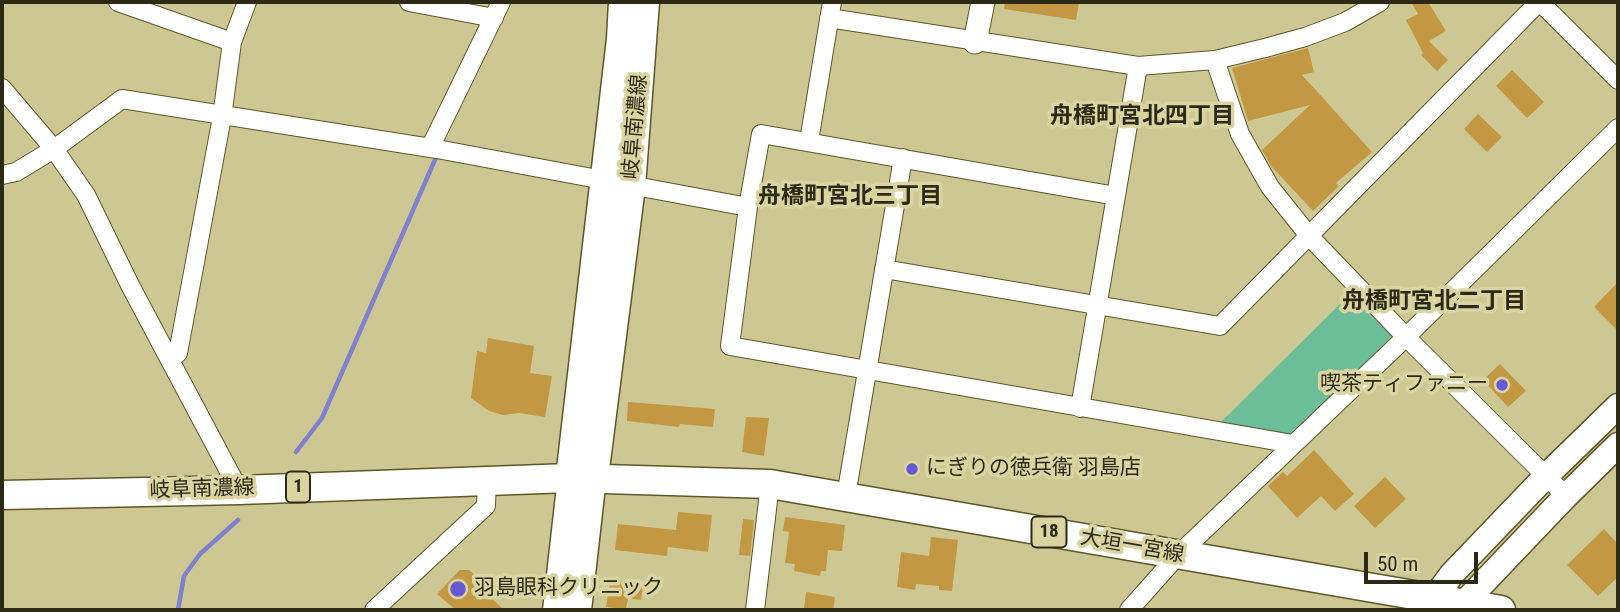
<!DOCTYPE html>
<meta charset="utf-8">
<style>
body{margin:0}
#map{position:relative;width:1620px;height:612px;overflow:hidden;background:#cdc893;font-family:"Roboto Condensed",sans-serif}
canvas{display:block}
.frame{position:absolute;inset:0;border:4px solid #2c2a15;pointer-events:none}
.scale{position:absolute;left:1364px;top:552px;width:114px;height:32px;box-sizing:border-box;border:4px solid #2c2a15;border-top:0;padding-left:9px;font-size:21px;line-height:24px;white-space:nowrap;color:#2c2a15;-webkit-text-stroke:5px #dad5a0;paint-order:stroke}
</style>
<div id="map">
<canvas width="1620" height="612"></canvas>
<div class="frame"></div>
<div class="scale">50 m</div>
</div>
<script>
const context = document.querySelector('canvas').getContext('2d');
context.lineJoin = 'round';
function fillPath(path, color) { context.fillStyle = color; context.fill(path, 'evenodd'); }
const shape = rows => new Path2D(rows.map(r => 'M' + r).join(''));
function stroke(path, color, width, dash) { context.strokeStyle = color; context.lineWidth = width; context.lineCap = dash ? 'butt' : 'round'; context.setLineDash(dash || []); context.stroke(path); }
function drawText(font, color, halo, rows, align = 'center') {
  context.font = font + ' "Roboto Condensed","Noto Sans JP",sans-serif'; context.lineWidth = 7; context.setLineDash([]); context.textBaseline = 'middle'; context.strokeStyle = halo; context.fillStyle = color; for (const [text, x, y, turn = 0] of rows) {
    context.save(); context.translate(x, y); context.rotate((+turn || 0) * Math.PI / 180); context.textAlign = isNaN(turn) ? turn : align; if (halo) context.strokeText(text, 0, 0); context.fillText(text, 0, 0); context.restore();
  }
}
const green = shape([
 [1349,295,1392,336,1291,437,1220,423]
]);
const stream = shape([
 [296,452,322,418,438,153],
 [178,610,184,576,200,554,238,520]
]);
const building = shape([
 [1005,2,1079,2,1076,20,1004,9],
 [1411,2,1428,2,1446,31,1429,41,1448,60,1437,71,1421,55,1423,53,1406,20,1418,14],
 [1308,48,1314,72,1302,75,1372,152,1336,183,1339,186,1313,211,1271,166,1262,150,1310,105,1248,121,1232,68],
 [1512,70,1544,102,1527,118,1496,86],
 [1478,114,1502,137,1487,152,1464,129],
 [1618,282,1618,331,1594,307],
 [488,338,534,346,530,373,552,376,545,417,519,413,503,415,489,411,471,398,477,351,486,353],
 [1500,364,1526,391,1508,407,1483,380],
 [628,402,715,409,713,427,680,424,679,427,627,421],
 [746,417,769,418,764,456,742,452],
 [1314,450,1354,494,1335,511,1321,496,1297,518,1268,486,1283,472,1287,476],
 [1385,477,1406,499,1375,528,1354,506],
 [678,512,712,515,708,552,668,547,667,556,615,550,618,524,676,530],
 [785,517,845,525,842,551,828,550,826,571,821,571,820,576,794,571,795,564,785,563,789,532,783,531],
 [743,519,754,520,750,556,739,555],
 [1604,529,1618,544,1618,577,1598,596,1567,565],
 [931,537,958,540,952,591,939,590,939,586,916,584,915,590,897,587,901,552,929,556],
 [460,570,469,570,475,575,474,582,504,610,456,610,437,594],
 [610,580,643,585,641,600,628,598,626,609,606,607],
 [806,592,835,597,833,610,804,608]
]);
const minor = shape([
 [118,2,232,42],
 [409,2,494,18],
 [1540,2,1618,80],
 [829,18,1138,66,1215,60,1265,48,1305,37,1345,22,1380,2],
 [1215,60,1240,134,1270,187,1310,237,1406,337,1566,496],
 [2,88,54,149,86,195,131,287,239,490],
 [809,141,832,2],
 [430,148,501,2],
 [2,175,16,172,54,149,122,99,437,149,748,207],
 [1116,196,761,134,748,207,730,346,1293,444],
 [884,269,1220,326,1539,2],
 [170,360,178,353,222,117,232,42,247,2],
 [1080,408,1138,66],
 [846,496,903,158],
 [374,610,486,506,487,479],
 [755,610,770,484],
 [1129,610,1178,555,1406,337,1618,128]
]);
const tertiary = shape([
 [975,42,983,2]
]);
const secondary = shape([
 [1435,597,1452,574,1545,477,1618,406],
 [1464,603,1566,496,1618,445],
 [555,610,570,478],
 [579,610,594,477]
]);
const primary = shape([
 [594,477,631,186,645,2],
 [570,478,621,39,623,2],
 [2,495,239,490,570,478,770,484,1501,610]
]);
const markers = [
 [1502,385,7,"#665ad3"],
 [912,469,7,"#665ad3"],
 [458,589,9,"#665ad3"]
];
const shields = [
 [298,487,24],
 [1049,532,35]
];
const shieldNames = [
 ["1",298,487],
 ["18",1049,532]
];
const streetNames = [
 ["岐阜南濃線",636,127,-85],
 ["岐阜南濃線",202,490,-2],
 ["大垣一宮線",1132,547,10]
];
const poiNames = [
 ["喫茶ティファニー",1488,385,"right"],
 ["にぎりの徳兵衛 羽島店",926,469],
 ["羽島眼科クリニック",474,589]
];
const neighbourhoodNames = [
 ["舟橋町宮北四丁目",1142,117],
 ["舟橋町宮北三丁目",850,197],
 ["舟橋町宮北二丁目",1434,302]
];
fillPath(green, '#6cbe99');
stroke(stream, '#8180cd', 4.5);
fillPath(building, '#c29942');
stroke(minor, '#5c5725', 20);
stroke(tertiary, '#5c5725', 25);
stroke(secondary, '#5c5725', 27);
stroke(primary, '#5c5725', 31);
stroke(minor, '#fff', 18);
stroke(tertiary, '#fff', 23);
stroke(secondary, '#fff', 24);
stroke(primary, '#fff', 28);
for (const [x, y, r, color] of markers) { const dot = new Path2D(); dot.arc(x, y, r, 0, 2 * Math.PI); context.fillStyle = color; context.fill(dot); stroke(dot, '#dad5a0', 2.5); }
for (const [x, y, w] of shields) { const box = new Path2D(); box.roundRect(x - w / 2, y - 15.5, w, 31, 5); context.fillStyle = '#dad5a0'; context.fill(box); stroke(box, '#2c2a15', 2); }
drawText('bold 19px', '#2c2a15', null, shieldNames);
drawText('21px', '#2c2a15', '#dad5a0', streetNames);
drawText('21px', '#2c2a15', '#dad5a0', poiNames, 'left');
drawText('bold 23px', '#2c2a15', '#dad5a0', neighbourhoodNames);
</script>
